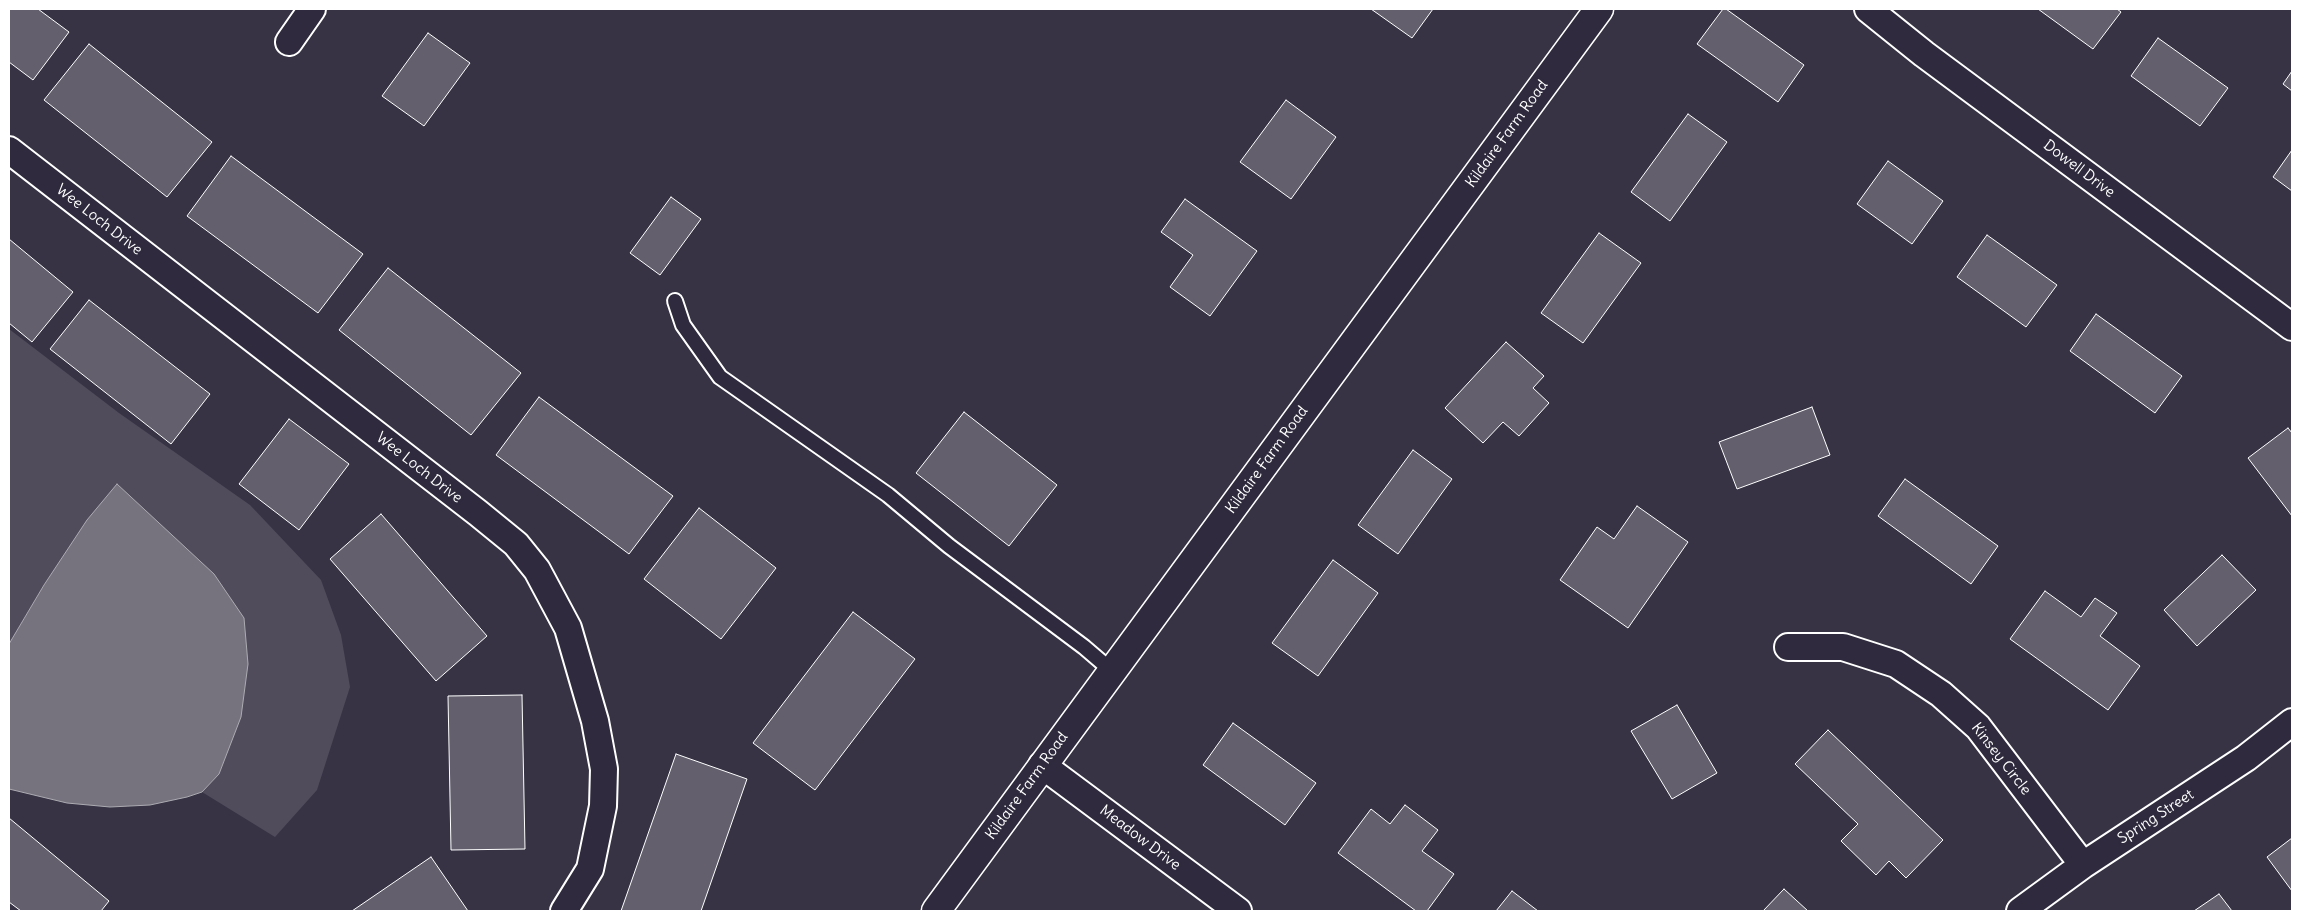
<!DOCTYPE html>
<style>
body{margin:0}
#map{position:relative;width:2301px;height:920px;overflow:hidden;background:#373345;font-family:Delius,sans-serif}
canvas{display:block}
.frame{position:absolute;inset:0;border:10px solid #fff;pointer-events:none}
</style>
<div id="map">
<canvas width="2301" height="920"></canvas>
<div class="frame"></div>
</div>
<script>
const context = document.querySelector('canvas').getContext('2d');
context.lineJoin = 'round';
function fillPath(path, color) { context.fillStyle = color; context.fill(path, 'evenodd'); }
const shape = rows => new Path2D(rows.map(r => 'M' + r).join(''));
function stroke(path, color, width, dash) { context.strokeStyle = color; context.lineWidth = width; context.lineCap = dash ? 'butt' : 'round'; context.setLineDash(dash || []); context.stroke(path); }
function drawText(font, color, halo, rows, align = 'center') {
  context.font = font + ' Delius,sans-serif'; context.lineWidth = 5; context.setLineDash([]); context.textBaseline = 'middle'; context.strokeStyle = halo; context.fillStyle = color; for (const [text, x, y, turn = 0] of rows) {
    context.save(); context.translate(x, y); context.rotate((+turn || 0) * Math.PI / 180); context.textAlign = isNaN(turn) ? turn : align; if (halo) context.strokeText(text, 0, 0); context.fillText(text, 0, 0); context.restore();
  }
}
const green = shape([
 [9,329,119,413,250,505,321,580,341,635,350,687,317,790,275,837,202,792,219,774,64,557,44,585,9,644]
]);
const water = shape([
 [117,484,214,574,244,618,248,664,241,717,219,774,202,792,187,797,150,805,110,807,67,803,9,789,9,644,44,585,87,520,117,484]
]);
const building = shape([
 [9,9,38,9,69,32,33,80,9,62,9,9],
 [1371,9,1433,9,1412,38,1371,9],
 [1723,9,1726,9,1804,65,1778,102,1697,44,1723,9],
 [2038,9,2117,9,2121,12,2093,49,2038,9],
 [428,33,470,63,424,126,382,96,428,33],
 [2158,38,2228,88,2200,126,2131,76,2158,38],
 [89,44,212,142,167,197,44,100,89,44],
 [2292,71,2292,91,2283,84,2292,71],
 [1286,100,1336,137,1291,199,1240,162,1286,100],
 [1688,114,1727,142,1670,221,1631,192,1688,114],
 [2292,150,2292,191,2273,177,2292,150],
 [231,156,363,254,318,313,187,216,231,156],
 [1888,161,1943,201,1912,244,1857,204,1888,161],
 [671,197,701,219,660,275,630,253,671,197],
 [1185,199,1257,251,1210,316,1170,287,1193,255,1161,232,1185,199],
 [1599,233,1641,263,1583,343,1541,313,1599,233],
 [1987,235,2057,285,2026,327,1957,277,1987,235],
 [9,239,73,292,32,342,9,323,9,239],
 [388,268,521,373,471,435,339,330,388,268],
 [89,300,210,394,171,444,50,349,89,300],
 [2096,314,2182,376,2155,413,2070,351,2096,314],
 [1506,342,1544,376,1533,388,1549,403,1519,436,1503,422,1483,443,1445,408,1506,342],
 [539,397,673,496,629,554,496,455,539,397],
 [1812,407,1830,455,1737,489,1719,442,1812,407],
 [964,412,1057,485,1009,546,916,473,964,412],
 [289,419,349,464,299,530,239,484,289,419],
 [2288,428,2292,433,2292,516,2248,458,2288,428],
 [1413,450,1452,479,1398,554,1358,525,1413,450],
 [1905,479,1998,546,1971,584,1878,516,1905,479],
 [1637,506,1688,542,1628,628,1560,580,1597,527,1614,539,1637,506],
 [699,508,776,568,721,639,644,579,699,508],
 [381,514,487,636,436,681,330,559,381,514],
 [2222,555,2256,590,2197,646,2164,610,2222,555],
 [1333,560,1378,593,1318,676,1272,643,1333,560],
 [2045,591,2081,617,2095,598,2117,613,2100,636,2140,666,2108,710,2010,639,2045,591],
 [853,612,915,659,815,790,753,743,853,612],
 [522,695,525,849,451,850,448,696,522,695],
 [1677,705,1717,773,1672,799,1631,731,1677,705],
 [1233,723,1316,783,1285,825,1203,765,1233,723],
 [1828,730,1943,840,1906,878,1889,861,1876,875,1841,841,1858,824,1795,764,1828,730],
 [676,754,747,779,701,911,621,911,676,754],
 [1405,805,1438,830,1422,851,1454,874,1427,911,1416,911,1338,853,1371,809,1390,824,1405,805],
 [9,818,109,901,101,911,21,911,9,902,9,818],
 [2292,838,2292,891,2267,857,2292,838],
 [431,857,468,911,352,911,431,857],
 [1784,889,1808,911,1763,911,1784,889],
 [1512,891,1538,911,1496,911,1512,891],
 [2219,894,2232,911,2194,911,2219,894]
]);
const service = shape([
 [675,301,683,325,720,377,888,495,949,546,1084,647,1112,671]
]);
const minor = shape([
 [1868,9,1924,54,2292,327],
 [289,42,312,9],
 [9,150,478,513,516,544,537,570,568,628,595,721,604,769,603,806,590,869,564,911],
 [1788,647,1843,647,1896,664,1941,694,1978,727,2083,865],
 [1042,765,1238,911],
 [2020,911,2083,865,2246,758,2292,722]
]);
const secondary = shape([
 [936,911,1599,9]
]);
const streetNames = [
 ["Kildaire Farm Road",1507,134,-54],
 ["Dowell Drive",2079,169,37],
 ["Wee Loch Drive",99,220,38],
 ["Kildaire Farm Road",1267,460,-54],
 ["Wee Loch Drive",419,468,38],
 ["Kinsey Circle",2001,759,52],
 ["Kildaire Farm Road",1027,786,-54],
 ["Spring Street",2156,817,-33],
 ["Meadow Drive",1140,838,37]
];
fillPath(green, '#514c5c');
fillPath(water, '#76737f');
stroke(water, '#adabb2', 1);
fillPath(building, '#635f6d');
stroke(building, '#fff', 1);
stroke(service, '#fff', 18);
stroke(minor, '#fff', 30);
stroke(secondary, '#fff', 31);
stroke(service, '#2f2a3d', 14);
stroke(minor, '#2f2a3d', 26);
stroke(secondary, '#2f2a3d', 28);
drawText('15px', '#fff', '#2f2a3d', streetNames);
</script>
